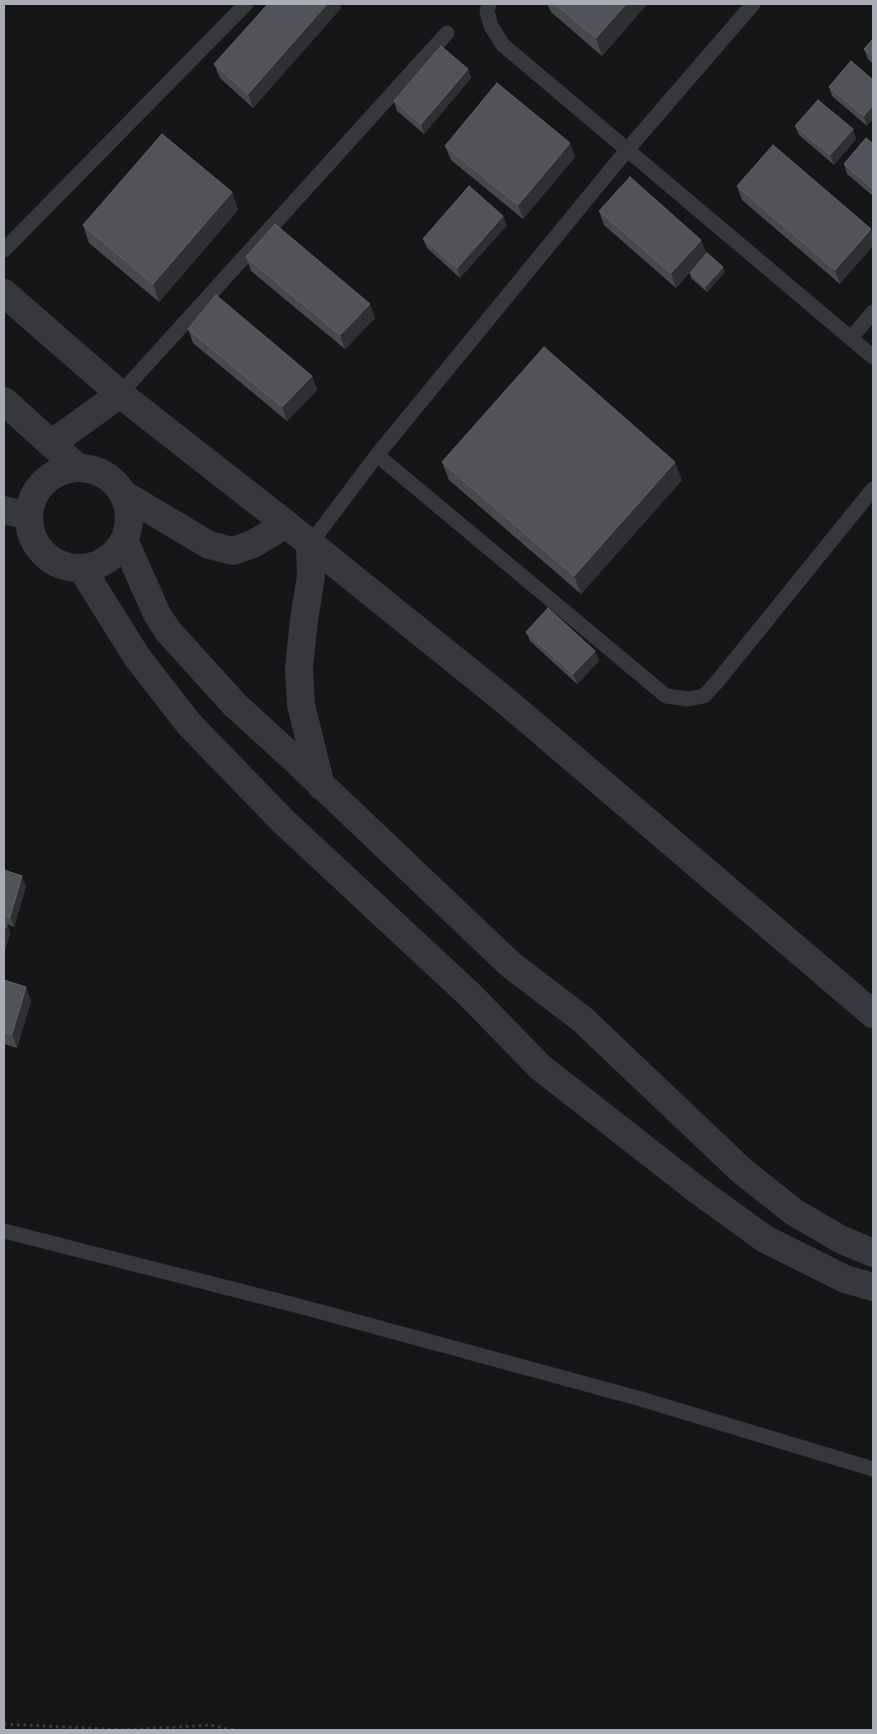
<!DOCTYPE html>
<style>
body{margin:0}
#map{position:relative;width:877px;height:1734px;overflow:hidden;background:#161618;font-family:Barlow,sans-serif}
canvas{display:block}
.frame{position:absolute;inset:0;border:5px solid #a8adb8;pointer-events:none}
</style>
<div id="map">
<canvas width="877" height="1734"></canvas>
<div class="frame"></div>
</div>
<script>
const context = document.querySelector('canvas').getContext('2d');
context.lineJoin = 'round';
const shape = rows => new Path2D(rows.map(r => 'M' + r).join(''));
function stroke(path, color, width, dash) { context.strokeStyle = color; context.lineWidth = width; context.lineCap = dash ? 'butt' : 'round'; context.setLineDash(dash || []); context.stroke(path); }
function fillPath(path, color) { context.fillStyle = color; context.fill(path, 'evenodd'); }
const path = shape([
 [4,1724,124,1730,210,1725,234,1730]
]);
const lane = shape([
 [489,4,487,11,491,26,503,45,873,357],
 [4,250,246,4],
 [851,338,873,312],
 [120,394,447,33],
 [377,455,666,696,688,699,704,696,716,683,873,489],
 [310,544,377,455,627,150,753,4],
 [4,1231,299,1306,641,1399,873,1469]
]);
const street = shape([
 [4,293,120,394,286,524,507,702,873,1014],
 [4,401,78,468],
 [51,444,120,394],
 '29 518a50 50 0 1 1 100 0a50 50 0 1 1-100 0Z',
 [125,495,209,545,233,551,253,544,286,524],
 [4,510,28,516],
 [125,542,157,614,168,631,235,705,291,756,511,965,582,1019,742,1171,794,1212,840,1239,873,1253],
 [310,544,311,576,304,620,299,667,301,705,321,786],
 [82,569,137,657,189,724,284,822,471,996,540,1067,696,1189,765,1239,845,1279,873,1287]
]);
const wall = shape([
 [547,4,647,4,602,56,551,12],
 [341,8,253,108,220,78,214,64],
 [873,39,873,64,868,59,864,49],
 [851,61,867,126,832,96,829,87],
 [468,69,471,78,424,134,397,111,394,101],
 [795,126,853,129,856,139,834,165,799,135],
 [873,144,873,196,847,174,844,164],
 [445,146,575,157,523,219,451,160],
 [737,186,871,229,840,284,742,200],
 [232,192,238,210,159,302,89,243,83,225],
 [599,211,701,240,706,254,676,288,604,225],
 [507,225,460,278,427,248,423,239],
 [246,257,375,318,345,349,251,271],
 [725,272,707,292,691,278,690,273],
 [188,329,312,376,317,390,287,421,193,343],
 [442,462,682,480,581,594,449,480],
 [526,632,595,651,599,661,577,684,530,641],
 [4,870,26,886,14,927,7,924,10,933,4,953],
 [4,980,31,1001,17,1048,4,1044]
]);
const shadedWall = shape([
 [327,4,340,4,341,8,253,108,248,94],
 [626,4,647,4,602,56,596,38],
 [468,69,471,78,424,134,421,124],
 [873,105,873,119,867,126,864,116],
 [853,129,856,139,834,165,830,155],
 [570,143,575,157,523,219,518,205],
 [232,192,238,210,159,302,153,284],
 [503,216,507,225,460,278,457,268],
 [871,229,873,235,873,246,840,284,835,270],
 [701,240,706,254,676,288,671,273],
 [723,267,725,272,707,292,705,287],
 [370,304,375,318,345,349,340,335],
 [312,376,317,390,287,421,282,407],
 [675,462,682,480,581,594,574,576],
 [595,651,599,661,577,684,573,674],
 [22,876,26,886,14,927,10,917],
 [6,924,10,933,4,953,4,932],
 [26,987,31,1001,17,1048,12,1034]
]);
const building = shape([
 [268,4,327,4,248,94,214,64,268,4],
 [555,4,626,4,596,38,555,4],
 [873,39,873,57,864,49,873,39],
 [441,46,468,69,421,124,394,101,441,46],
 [851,61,873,80,873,105,864,116,829,87,851,61],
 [497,83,570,143,518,205,445,146,497,83],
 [818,100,853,129,830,155,795,126,818,100],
 [162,134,232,192,153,284,83,225,162,134],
 [866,138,873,144,873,189,844,164,866,138],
 [773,145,871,229,835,270,737,186,773,145],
 [630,177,701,240,671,273,599,211,630,177],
 [469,186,503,216,457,268,423,239,469,186],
 [275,224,370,304,340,335,246,257,275,224],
 [707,253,723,267,705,287,690,273,707,253],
 [216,295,312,376,282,407,188,329,216,295],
 [544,347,675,462,574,576,442,462,544,347],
 [548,608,595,651,573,674,526,632,548,608],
 [4,870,22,876,10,917,4,915,4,870],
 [4,923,6,924,4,932,4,923],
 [4,980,26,987,12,1034,4,1032,4,980]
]);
stroke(path, '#3d3f44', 3, [2.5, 4]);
stroke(lane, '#37383d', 15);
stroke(street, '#37383d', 28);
fillPath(wall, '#47494d');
fillPath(shadedWall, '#2f3033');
fillPath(building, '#525359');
stroke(building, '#5f6168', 1);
</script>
